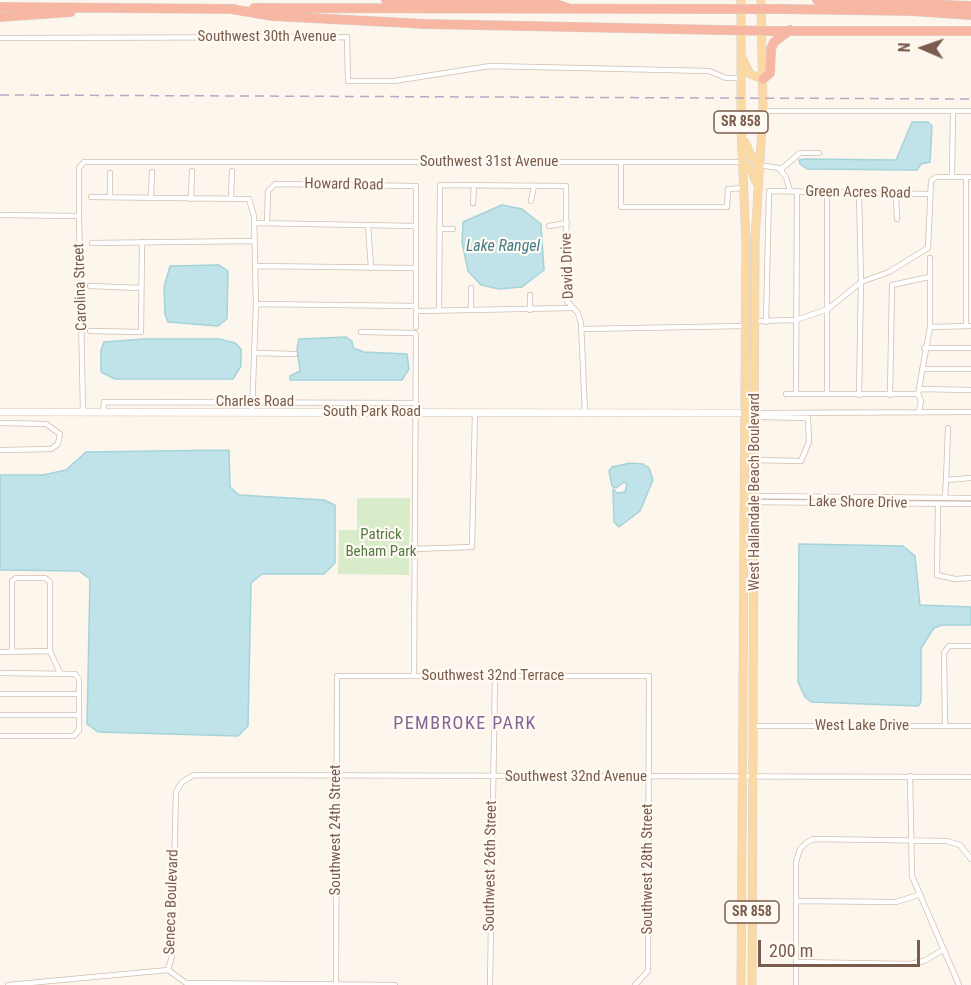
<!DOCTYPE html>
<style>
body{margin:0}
#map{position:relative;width:971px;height:985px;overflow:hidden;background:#fdf6ec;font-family:"Roboto Condensed",sans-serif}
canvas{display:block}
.north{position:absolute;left:893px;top:18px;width:60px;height:60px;-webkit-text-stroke:4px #fffaf3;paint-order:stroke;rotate:272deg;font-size:16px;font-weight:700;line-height:24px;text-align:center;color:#7a5c4d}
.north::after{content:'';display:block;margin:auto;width:21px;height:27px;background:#7a5c4d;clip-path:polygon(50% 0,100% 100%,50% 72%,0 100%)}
.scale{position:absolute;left:758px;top:940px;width:162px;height:27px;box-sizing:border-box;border:3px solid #7a5c4d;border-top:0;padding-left:8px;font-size:18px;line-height:21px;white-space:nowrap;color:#7a5c4d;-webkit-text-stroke:4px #fffaf3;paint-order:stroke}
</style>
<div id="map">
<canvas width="971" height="985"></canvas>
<div class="north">N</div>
<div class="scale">200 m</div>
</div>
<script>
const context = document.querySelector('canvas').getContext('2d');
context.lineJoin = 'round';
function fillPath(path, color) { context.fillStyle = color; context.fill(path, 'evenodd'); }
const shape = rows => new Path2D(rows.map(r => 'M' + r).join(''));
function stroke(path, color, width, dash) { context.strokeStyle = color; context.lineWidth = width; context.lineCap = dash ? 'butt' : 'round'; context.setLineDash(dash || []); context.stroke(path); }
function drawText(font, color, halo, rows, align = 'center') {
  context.font = font + ' "Roboto Condensed",sans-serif'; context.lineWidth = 4.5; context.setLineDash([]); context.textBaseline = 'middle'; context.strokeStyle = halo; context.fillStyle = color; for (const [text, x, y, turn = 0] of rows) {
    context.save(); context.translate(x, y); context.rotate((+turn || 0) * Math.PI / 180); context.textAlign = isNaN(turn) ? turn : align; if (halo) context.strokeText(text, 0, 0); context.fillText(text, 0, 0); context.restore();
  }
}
const green = shape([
 [357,498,410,498,409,575,338,574,339,530,357,530]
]);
const water = shape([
 [912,122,928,122,932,126,930,162,921,164,917,170,807,169,800,164,799,160,804,159,896,160,912,122],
 [502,205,522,209,541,224,544,270,522,287,499,289,481,285,468,271,462,242,463,222,502,205],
 [219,265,228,271,227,319,218,326,168,322,165,315,164,287,170,266,219,265],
 [346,337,352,341,353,348,364,352,407,354,409,369,402,380,290,380,290,376,300,371,297,348,299,339,346,337],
 [144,339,219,339,235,343,241,349,241,366,233,379,115,379,101,372,101,350,104,342,144,339],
 [229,450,230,487,239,495,324,500,335,505,335,563,324,574,262,574,251,583,248,726,238,736,98,732,87,724,90,579,79,571,0,570,0,475,43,475,66,470,86,452,229,450],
 [630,463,643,464,649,468,653,480,640,511,619,527,614,522,613,489,617,493,625,492,627,484,624,482,616,488,612,486,609,471,612,467,630,463],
 [799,544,903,546,915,556,920,605,971,607,971,625,942,625,934,628,921,648,921,702,918,706,811,702,805,697,798,682,799,544]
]);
const street = shape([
 [0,38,347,37,348,81,394,81,490,66,709,71,726,78,740,78],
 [763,111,971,111],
 [621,163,621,207,727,207,728,189,744,188],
 [759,165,779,168,786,177,790,191],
 [780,170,800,153,819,153],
 [952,177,953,111],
 [827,192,827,394],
 [896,194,897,219],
 [91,197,249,199,254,216,256,304,252,412],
 [110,197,110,173],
 [151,197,152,172],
 [231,198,232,171],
 [191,199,192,171],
 [531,201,534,186],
 [473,203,474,185],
 [0,215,79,216],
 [255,223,416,226],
 [267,223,268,191,275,184,416,186,416,327],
 [368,225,371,268],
 [549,226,567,223],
 [439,229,453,229],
 [92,243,253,241],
 [255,266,415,268],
 [90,286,141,288],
 [530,295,530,310],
 [256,304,416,306],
 [471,309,471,288],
 [439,310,440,185,566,186,567,301,578,313,581,323,585,413],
 [419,311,571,308],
 [755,321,796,320,828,309,861,282,889,272,928,248,931,181,936,177,971,177],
 [766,322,769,191,929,194],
 [966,326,966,177],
 [930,327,971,326],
 [582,329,745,326],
 [90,331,141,332,142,242],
 [361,332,415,333,416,336,414,676],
 [924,348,971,348],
 [254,353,295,354],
 [922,369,971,369],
 [920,389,971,390],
 [786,394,918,394,930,327,930,258],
 [796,394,797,191],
 [918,394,921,401,919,412],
 [859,395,861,282,859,193],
 [890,395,892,285,929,277],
 [83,412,79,216,79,168,84,162,743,162],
 [103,412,104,402,416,403],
 [744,413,763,417,808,418,809,442,801,461,755,460],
 [759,416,762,413,971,412],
 [0,423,46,424,60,434,58,444,51,449,0,450],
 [946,480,948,428],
 [744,496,971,498],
 [945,498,946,480,971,478],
 [744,502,971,504],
 [938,504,937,575,955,579,971,578],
 [413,549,472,547,475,412],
 [0,652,50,651],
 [12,652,12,581,16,578,45,578,50,582,50,651,60,673],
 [0,673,75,674,79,679,79,730,74,736,0,736],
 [0,694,79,694],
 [0,715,79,715],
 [753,726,971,726],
 [945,726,944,653,949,646,971,646],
 [910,776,912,876,959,985],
 [797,901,896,902,918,895],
 [796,962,910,964,924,961,943,950],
 [168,970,186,983,395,985],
 [336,984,337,676,649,676,648,971,635,985],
 [8,985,168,970,172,956,176,792,182,782,194,775,971,777],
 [490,985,495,676],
 [796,985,796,862,800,849,806,843,813,839,947,841,960,845,971,859]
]);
const secondary = shape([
 [0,412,744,413]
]);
const primary = shape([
 [741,0,741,129,746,243,741,985],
 [742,58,750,74,763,79],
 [745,142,751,156,759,165],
 [743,162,752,171,756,182],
 [752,985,755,239,763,111,761,0]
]);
const highway = shape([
 [386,0,552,3,568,8],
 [817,0,971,6],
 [0,7,235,9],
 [254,8,723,9],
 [231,9,273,16,426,24,771,31,971,31],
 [783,9,912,11,971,15],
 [0,17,71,12],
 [763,79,770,73,771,49,774,42,790,30]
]);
const rail = shape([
 [0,95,971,99]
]);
const highwayBridge = shape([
 [723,9,783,9]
]);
const shields = [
 [741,122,54],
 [752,912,54]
];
const shieldNames = [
 ["SR 858",741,122],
 ["SR 858",752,912]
];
const streetNames = [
 ["Southwest 30th Avenue",267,37],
 ["Southwest 31st Avenue",489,162],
 ["Howard Road",344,185,1],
 ["Green Acres Road",858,193,1],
 ["David Drive",568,266,-92],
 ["Carolina Street",81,287,-92],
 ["Charles Road",255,402],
 ["South Park Road",372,412],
 ["West Hallandale Beach Boulevard",755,492,-90],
 ["Lake Shore Drive",858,503,1],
 ["Southwest 32nd Terrace",493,676],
 ["West Lake Drive",862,726],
 ["Southwest 32nd Avenue",576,777],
 ["Southwest 24th Street",336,830,-90],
 ["Southwest 26th Street",491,866,-89],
 ["Southwest 28th Street",648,869,-90],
 ["Seneca Boulevard",172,902,-88]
];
const parkNames = [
 ["Patrick",381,535],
 ["Beham Park",381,552]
];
const waterNames = [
 ["Lake Rangel",503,247]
];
const quarterNames = [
 ["PEMBROKE PARK",465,724]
];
fillPath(green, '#d8ecc9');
fillPath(water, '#bfe3e8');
stroke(water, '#a5d3da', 1.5);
stroke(street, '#d1beb0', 6);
stroke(secondary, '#d6c0b0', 8);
stroke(primary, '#dad1cd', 9);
stroke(highway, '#dad1cd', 10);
stroke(street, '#fff', 4.5);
stroke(secondary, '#fff', 7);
stroke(primary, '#fbd9a5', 8);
stroke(highway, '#f7b7a3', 9);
stroke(rail, '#b9a8c9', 1.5, [9, 6]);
stroke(highwayBridge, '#dad1cd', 10, []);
stroke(highwayBridge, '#f7b7a3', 9);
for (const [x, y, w] of shields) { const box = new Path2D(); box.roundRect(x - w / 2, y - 11, w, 22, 4.5); context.fillStyle = '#fffaf3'; context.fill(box); stroke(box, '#7a5c4d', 1.5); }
drawText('bold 14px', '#7a5c4d', null, shieldNames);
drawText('15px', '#7a5c4d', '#fffaf3', streetNames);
drawText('15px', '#537a41', '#fffaf3', parkNames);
drawText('italic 16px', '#437c86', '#fffaf3', waterNames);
context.letterSpacing = '1.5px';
drawText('18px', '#846695', '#fffaf3', quarterNames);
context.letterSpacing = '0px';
</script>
